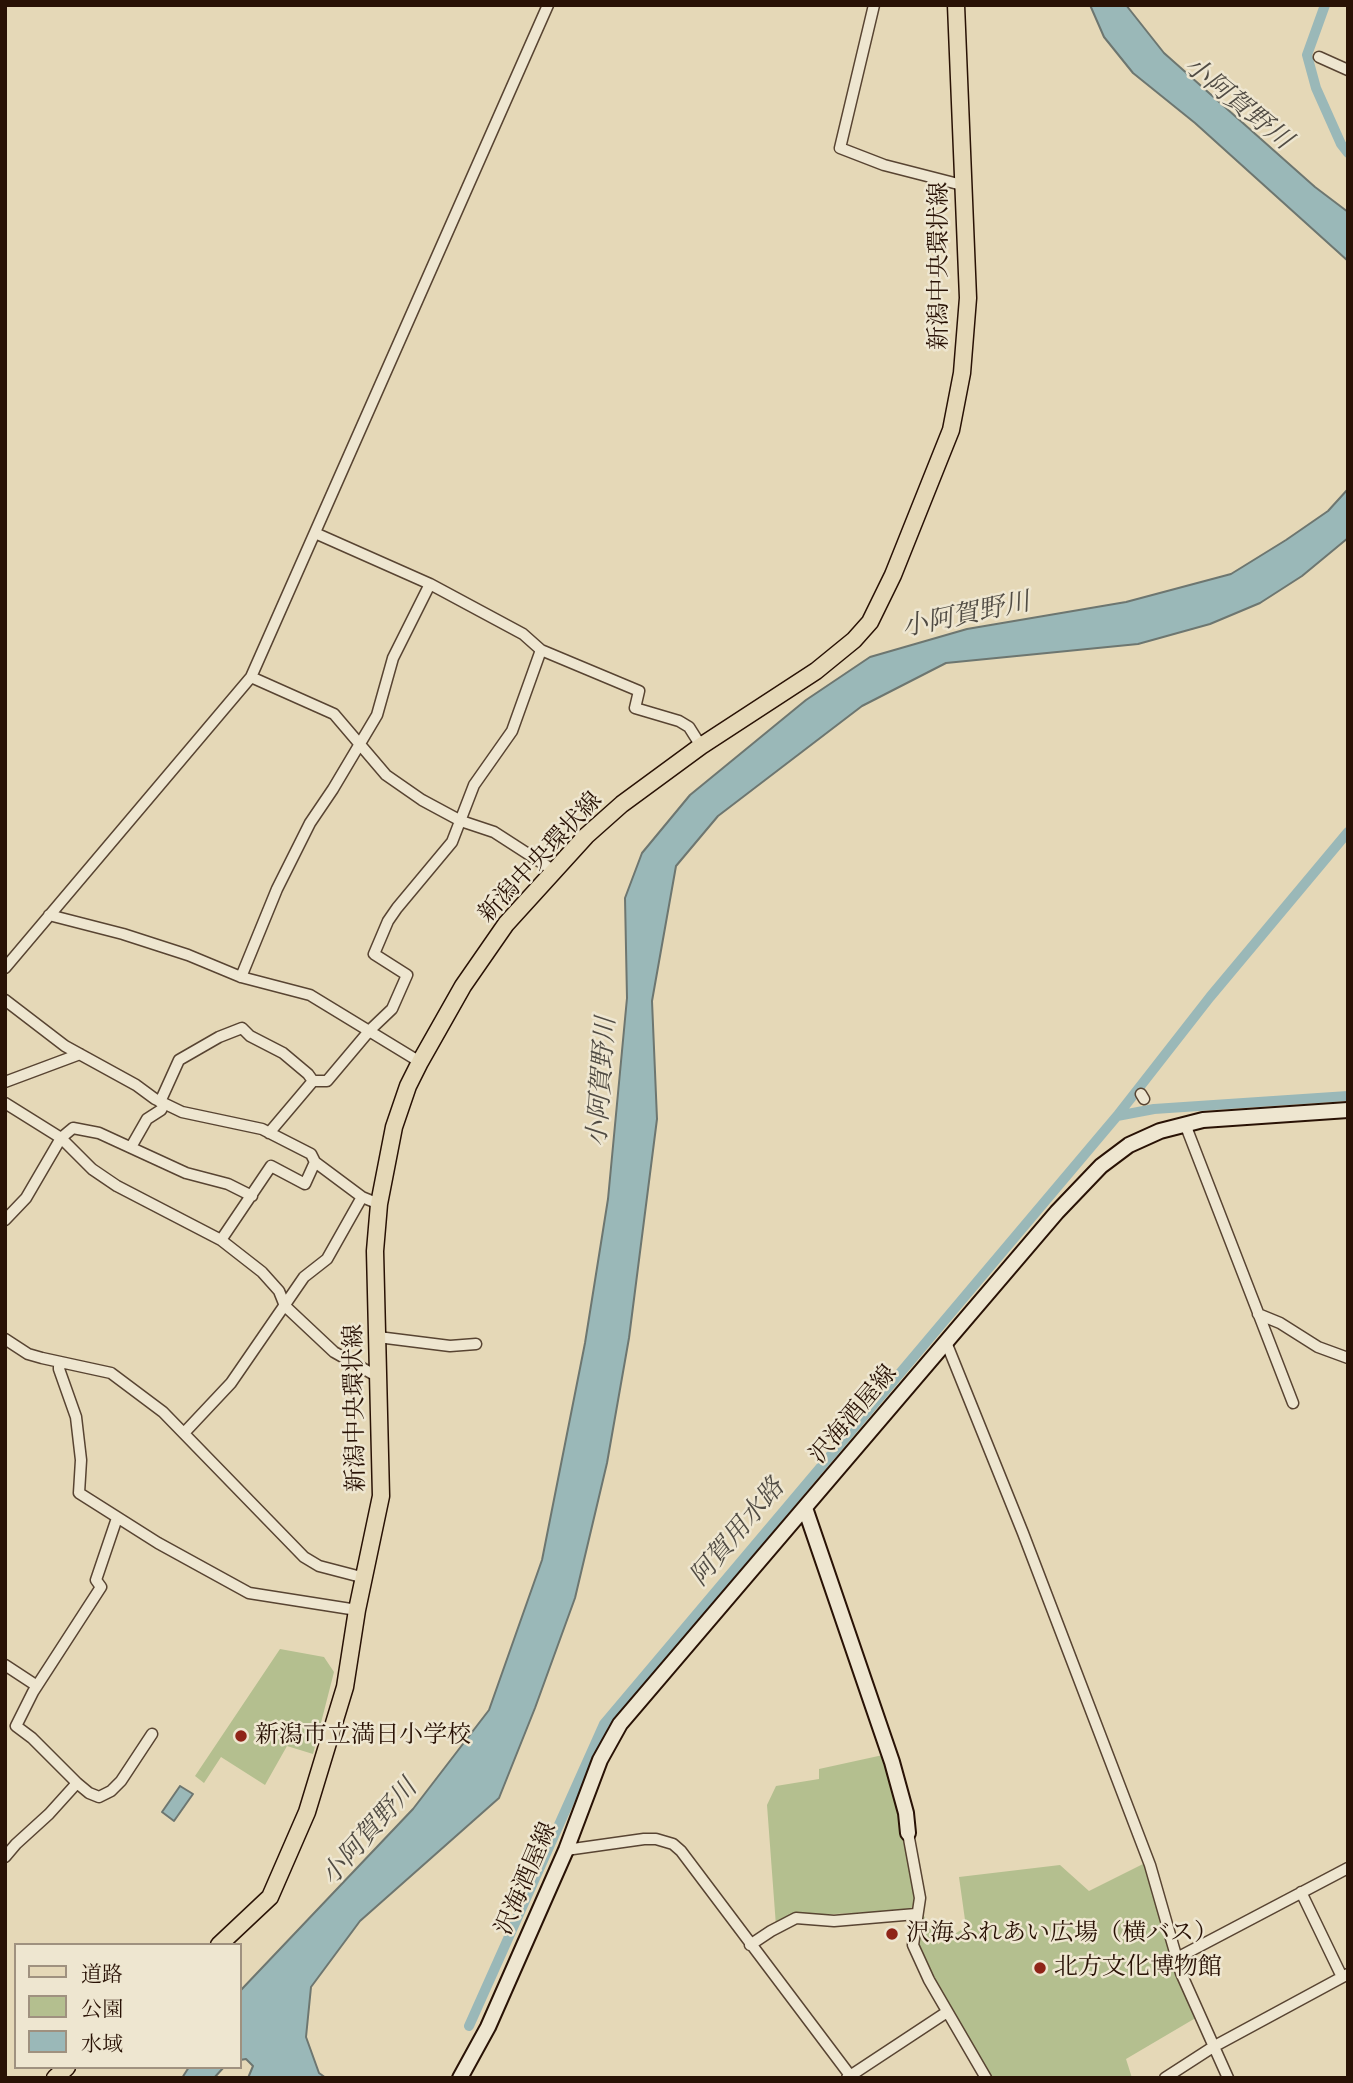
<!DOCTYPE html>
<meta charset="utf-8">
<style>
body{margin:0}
#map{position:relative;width:1353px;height:2083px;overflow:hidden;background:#e5d8b7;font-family:"IM FELL French Canon","Noto Serif JP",serif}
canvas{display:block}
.frame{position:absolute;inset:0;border:7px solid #291205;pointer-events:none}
.legend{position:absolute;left:14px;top:1943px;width:228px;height:126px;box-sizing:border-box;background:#eee6d0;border:2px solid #9f917f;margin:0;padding:9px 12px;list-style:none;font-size:21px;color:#291205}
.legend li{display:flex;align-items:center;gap:14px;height:35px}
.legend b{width:35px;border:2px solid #9f917f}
</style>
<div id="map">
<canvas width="1353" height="2083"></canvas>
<div class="frame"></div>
<ul class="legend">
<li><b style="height:9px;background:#e5d8b7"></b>道路</li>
<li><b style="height:19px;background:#b4bf8f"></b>公園</li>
<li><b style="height:19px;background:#9ab8b8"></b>水域</li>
</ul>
</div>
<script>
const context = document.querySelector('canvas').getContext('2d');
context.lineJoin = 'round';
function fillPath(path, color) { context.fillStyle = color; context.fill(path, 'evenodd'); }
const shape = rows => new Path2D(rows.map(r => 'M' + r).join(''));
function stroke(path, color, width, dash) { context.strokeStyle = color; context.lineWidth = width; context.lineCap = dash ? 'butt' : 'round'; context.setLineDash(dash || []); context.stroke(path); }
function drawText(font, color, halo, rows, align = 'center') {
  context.font = font + ' "IM FELL French Canon","Noto Serif JP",serif'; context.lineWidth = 5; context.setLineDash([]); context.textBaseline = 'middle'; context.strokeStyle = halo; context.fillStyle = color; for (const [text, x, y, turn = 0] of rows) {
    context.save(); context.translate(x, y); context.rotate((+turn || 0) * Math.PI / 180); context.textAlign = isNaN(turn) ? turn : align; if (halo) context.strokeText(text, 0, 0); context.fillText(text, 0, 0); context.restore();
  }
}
const green = shape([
 [280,1649,324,1657,334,1672,313,1754,287,1746,265,1785,221,1757,204,1783,195,1776],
 [883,1755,908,1851,916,1897,911,1910,796,1916,776,1926,767,1805,776,1786,819,1779,819,1769],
 [1145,1863,1199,2016,1126,2059,1132,2078,992,2078,932,1977,911,1927,923,1914,938,1944,966,1927,959,1877,1060,1865,1089,1891]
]);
const water = shape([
 [1090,5,1126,5,1164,53,1315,187,1348,212,1348,261,1195,123,1133,73,1104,37,1090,5],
 [1348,489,1348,538,1302,576,1260,603,1210,624,1138,644,946,663,862,706,718,816,676,866,652,1001,657,1119,629,1338,607,1463,575,1598,535,1708,499,1798,360,1921,311,1987,306,2037,319,2073,326,2078,248,2078,253,2066,246,2059,240,2060,240,1991,413,1809,489,1710,542,1560,585,1343,608,1199,627,998,625,898,642,853,690,795,806,700,870,657,967,629,1126,602,1231,574,1286,540,1328,511,1348,489],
 [180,1786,193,1794,174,1821,162,1812,180,1786],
 [189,2067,224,2067,214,2078,182,2078,189,2067]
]);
const canal = shape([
 [1325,5,1307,55,1316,88,1341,144,1348,153],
 [1117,1116,1154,1109,1348,1096],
 [469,2026,604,1724,1117,1116,1210,997,1348,832]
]);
const street = shape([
 [874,5,840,148,884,165,962,185],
 [1319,57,1348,70],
 [315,533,430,584,523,634,541,650,639,691,635,708,679,721,689,727,701,746],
 [251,677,334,714,386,775,422,800,461,821,494,832,556,872],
 [49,915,123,934,188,955,241,977,310,995,420,1062],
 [5,968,251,677,548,5],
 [241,977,277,889,310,823,333,789,377,715,393,658,430,584],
 [5,1000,65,1046,136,1085,155,1099,182,1112,262,1129,311,1154,315,1162,362,1197,379,1204],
 [313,1081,327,1081,370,1030,392,1009,407,975,374,954,388,921,397,908,452,842,474,785,512,731,541,650],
 [5,1082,80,1054],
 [1141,1094,1144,1099],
 [160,1102,179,1060,219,1037,242,1028,250,1036,283,1053,308,1074,313,1081],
 [5,1103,61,1138,92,1169,117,1186,221,1240],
 [1185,1124,1293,1403],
 [269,1133,313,1081],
 [131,1147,147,1119,161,1110,164,1104],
 [315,1162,305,1184,271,1166,221,1240,262,1272,279,1291,285,1306,334,1352,371,1373,378,1374],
 [5,1220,26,1198,61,1138,73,1128,99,1133,186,1173,228,1184,252,1196],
 [1258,1314,1280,1323,1318,1347,1348,1358],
 [378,1337,450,1346,476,1344],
 [5,1339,28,1354,42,1358,111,1373,163,1412,304,1557,319,1566,365,1578],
 [946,1342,1023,1533,1150,1865,1181,1973,1228,2078],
 [59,1362,59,1369,76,1417,81,1460,79,1493,158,1543,249,1593,357,1610],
 [184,1433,231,1383,304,1277,327,1259,362,1197],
 [117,1518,96,1580,101,1587,33,1692,16,1726,32,1738,77,1783,89,1793,99,1797,111,1791,121,1781,152,1734],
 [5,1665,37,1686],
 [908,1833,920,1898,913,1945,929,1980,986,2078],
 [566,1850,644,1839,656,1839,673,1844,681,1851,852,2078],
 [5,1857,16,1844,49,1814,77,1783],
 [1301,1892,1342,1977],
 [750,1945,771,1931,796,1918,834,1921,916,1914],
 [1177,1958,1348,1868],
 [847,2078,947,2012],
 [1165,2078,1213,2047,1348,1974]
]);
const secondary = shape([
 [805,1508,892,1762,906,1813,908,1833],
 [460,2078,488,2027,566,1850,600,1760,620,1724,1057,1212,1101,1166,1129,1145,1160,1131,1203,1120,1348,1110]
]);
const primary = shape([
 [219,1945,270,1897,307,1812,345,1687,357,1610,381,1496,375,1251,379,1204,394,1127,408,1086,420,1062,463,986,506,924,586,836,622,804,701,746,816,671,854,640,870,622,893,575,951,430,962,373,968,298,956,5],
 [55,2078,67,2067]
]);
const markers = [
 [241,1736,7,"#8f2418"],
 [892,1934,7,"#8f2418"],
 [1040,1968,7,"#8f2418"]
];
const streetNames = [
 ["新潟中央環状線",940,266,-90],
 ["新潟中央環状線",541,858,-47],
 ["新潟中央環状線",356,1408,-91],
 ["沢海酒屋線",854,1415,-50],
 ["沢海酒屋線",527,1879,-67]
];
const poiNames = [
 ["新潟市立満日小学校",255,1736],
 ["沢海ふれあい広場（横バス）",906,1934],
 ["北方文化博物館",1054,1968]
];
const waterNames = [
 ["小阿賀野川",1237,104,39],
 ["小阿賀野川",966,616,-12],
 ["小阿賀野川",603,1082,-86],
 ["阿賀用水路",738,1533,-50],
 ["小阿賀野川",370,1833,-49]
];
fillPath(green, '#b4bf8f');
fillPath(water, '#9ab8b8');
stroke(water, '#6d7670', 2);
stroke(canal, '#9ab8b8', 10);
stroke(street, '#584432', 13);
stroke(secondary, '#291205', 18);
stroke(primary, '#291205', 19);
stroke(street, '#eee6d0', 10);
stroke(secondary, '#eee6d0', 14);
stroke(primary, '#e5d8b7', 16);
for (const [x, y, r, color] of markers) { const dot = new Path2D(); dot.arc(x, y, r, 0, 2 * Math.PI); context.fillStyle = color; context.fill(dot); stroke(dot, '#eee6d0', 2.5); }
drawText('24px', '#291205', '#eee6d0', streetNames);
drawText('24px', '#291205', '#eee6d0', poiNames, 'left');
drawText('italic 26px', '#514c44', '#eee6d0', waterNames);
</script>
